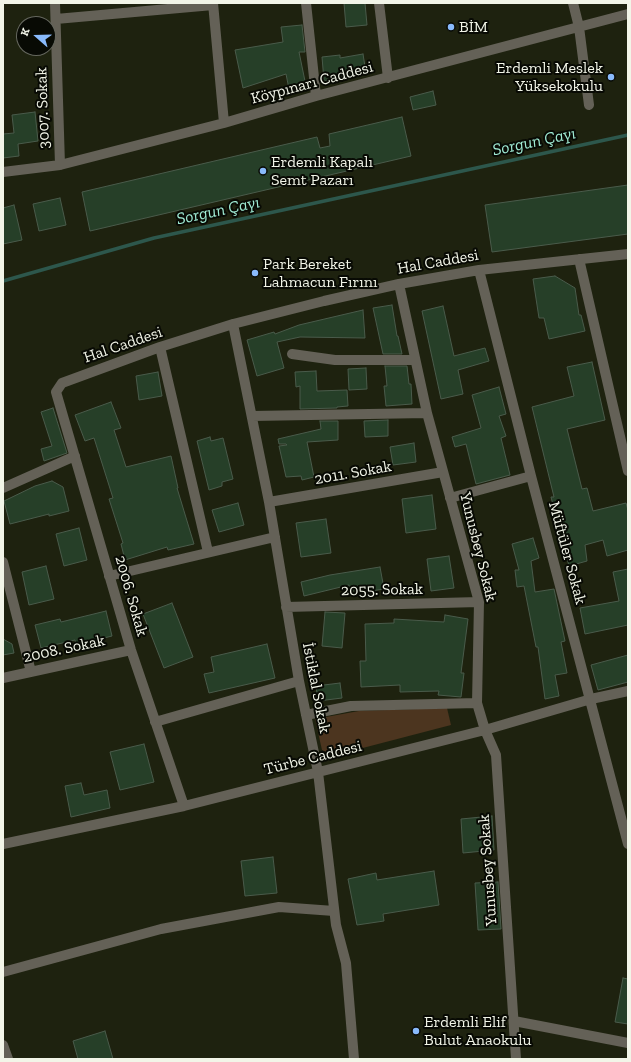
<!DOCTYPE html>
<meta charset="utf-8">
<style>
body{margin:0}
#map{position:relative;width:631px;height:1062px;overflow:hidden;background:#1e220f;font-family:"Zilla Slab",serif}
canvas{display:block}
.frame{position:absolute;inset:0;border:4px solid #f2f5e8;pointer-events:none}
.north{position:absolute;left:16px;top:16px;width:40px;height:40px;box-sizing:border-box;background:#080a04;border:1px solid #66685f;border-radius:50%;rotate:290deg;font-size:11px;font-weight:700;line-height:16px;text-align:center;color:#f2f5e8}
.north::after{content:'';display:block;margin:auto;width:14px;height:18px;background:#89bafc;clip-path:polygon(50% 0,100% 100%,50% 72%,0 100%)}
</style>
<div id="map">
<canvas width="631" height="1062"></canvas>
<div class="frame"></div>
<div class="north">K</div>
</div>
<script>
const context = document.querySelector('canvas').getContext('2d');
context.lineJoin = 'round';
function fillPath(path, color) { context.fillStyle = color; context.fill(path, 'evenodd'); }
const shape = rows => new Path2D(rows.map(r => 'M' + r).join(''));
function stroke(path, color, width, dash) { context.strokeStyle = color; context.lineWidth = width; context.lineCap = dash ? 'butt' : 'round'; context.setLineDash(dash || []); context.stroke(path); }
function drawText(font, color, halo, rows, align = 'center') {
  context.font = font + ' "Zilla Slab",serif'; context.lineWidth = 4; context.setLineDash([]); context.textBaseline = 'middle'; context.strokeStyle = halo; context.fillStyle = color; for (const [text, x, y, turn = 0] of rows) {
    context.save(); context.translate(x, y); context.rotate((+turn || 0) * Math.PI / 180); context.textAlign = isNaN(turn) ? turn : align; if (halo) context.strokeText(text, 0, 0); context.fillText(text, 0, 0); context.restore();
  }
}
const green = shape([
 [447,708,451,725,332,756,322,750,315,719,359,711]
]);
const stream = shape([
 [3,281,154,238,628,135]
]);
const building = shape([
 [344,3,365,3,367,25,346,27,344,3],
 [302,25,305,52,299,52,306,86,289,89,286,74,243,88,235,50,283,42,281,27,302,25],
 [363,54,366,73,342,77,342,80,324,81,322,57,340,55,340,58,363,54],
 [433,91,436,105,413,110,410,97,433,91],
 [35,112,38,141,18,144,19,156,3,158,3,134,14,133,12,115,35,112],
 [402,117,411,156,90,231,82,192,317,137,320,148,330,146,329,134,402,117],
 [628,185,628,234,492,252,485,205,628,185],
 [60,198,66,225,39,231,33,204,60,198],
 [14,205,22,240,3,244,3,208,14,205],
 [555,276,575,288,579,315,581,315,585,331,549,339,544,318,539,318,533,279,555,276],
 [392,305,397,336,398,336,402,354,383,354,373,308,392,305],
 [443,306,454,356,485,348,489,361,458,370,463,394,441,399,422,311,443,306],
 [363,310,365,338,300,337,277,342,284,368,257,376,247,340,274,332,275,334,299,325,363,310],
 [592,362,605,420,567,429,582,489,587,488,593,511,626,503,628,510,628,550,607,556,603,540,585,545,587,561,569,566,551,497,554,497,532,407,574,396,567,367,592,362],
 [385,366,407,366,409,384,411,384,412,404,386,406,384,386,387,386,385,366],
 [366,368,367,389,349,390,348,369,366,368],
 [316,371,317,391,347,390,348,406,337,407,337,408,300,409,300,386,296,387,295,372,316,371],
 [158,372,162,396,139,400,136,376,158,372],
 [499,387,506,414,499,416,506,436,501,438,510,475,476,484,466,444,455,447,452,437,481,428,472,395,499,387],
 [111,402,121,428,114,430,126,467,171,456,178,488,177,488,194,544,168,550,167,547,125,560,121,544,123,543,109,499,113,498,94,438,85,441,75,415,111,402],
 [53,408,67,453,44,461,41,449,52,446,41,412,53,408],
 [388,420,388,436,365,437,364,421,388,420],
 [320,421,338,421,338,440,307,442,314,477,302,480,301,476,286,477,279,446,287,445,286,444,279,444,278,439,321,429,320,421],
 [210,437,211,441,223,438,233,479,222,482,222,486,209,490,197,441,210,437],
 [414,443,416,462,393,465,390,447,414,443],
 [52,481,63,487,69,511,49,516,49,514,10,524,4,501,35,486,52,481],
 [432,495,436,529,406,533,402,499,432,495],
 [238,503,244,525,219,532,212,510,238,503],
 [326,519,331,553,301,557,296,523,326,519],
 [79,528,87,560,64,566,56,534,79,528],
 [533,538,539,558,531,561,535,592,554,589,565,641,561,642,567,673,555,675,559,696,545,699,538,647,536,647,524,586,517,587,515,570,519,570,512,544,533,538],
 [449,556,454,588,431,591,427,559,449,556],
 [46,566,54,599,29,605,22,572,46,566],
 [380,567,384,589,357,593,356,591,349,591,349,585,304,596,301,582,330,575,380,567],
 [628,569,628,625,585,634,580,608,619,601,613,572,628,569],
 [172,603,193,657,164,668,143,614,172,603],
 [106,611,112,636,76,645,75,640,41,648,35,625,60,619,61,622,106,611],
 [325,612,345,613,342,648,322,646,325,612],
 [445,615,468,619,461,673,464,673,461,697,438,695,439,691,400,692,400,685,361,687,360,661,366,661,365,624,394,623,394,619,444,622,445,615],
 [3,639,12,644,14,653,3,655,3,639],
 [267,644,275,678,209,693,204,674,214,672,211,657,267,644],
 [628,655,628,682,598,690,591,665,628,655],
 [340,683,342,698,318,701,316,686,340,683],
 [144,744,154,782,120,790,110,752,144,744],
 [81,783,84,795,107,790,110,808,71,817,65,786,81,783],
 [492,816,494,850,463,853,461,819,492,816],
 [273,857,277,893,245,896,241,861,273,857],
 [434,871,439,905,383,914,384,921,357,925,348,879,376,873,377,880,434,871],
 [498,882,501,929,478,930,475,883,498,882],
 [623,978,628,979,628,1024,615,1022,623,978],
 [105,1031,113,1059,78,1059,73,1041,105,1031]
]);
const minor = shape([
 [55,3,60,165],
 [213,3,224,123],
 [306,3,316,96],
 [379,3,388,78],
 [573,3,579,27,589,105],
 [56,19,213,5],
 [3,172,60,165,224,123,316,96,628,14],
 [579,259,628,471],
 [479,270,531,476,628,844],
 [399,284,427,413,479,602,477,703,485,730,496,755,516,1059],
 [233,324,269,502,299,681,318,772,336,925,346,963,354,1059],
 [160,347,208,552],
 [292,354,335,360,415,360],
 [252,416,427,413],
 [3,488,75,456],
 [450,498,531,476],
 [269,502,443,472],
 [3,562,31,672],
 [109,576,275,537],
 [286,607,479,602],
 [3,678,131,650],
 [306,715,351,706,477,703],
 [155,722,299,681],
 [184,806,131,650,56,392,62,383,160,347,233,324,324,301,399,284,479,270,628,254],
 [3,844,184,806,485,730,591,699,628,691],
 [3,972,161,929,279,907,334,911],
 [514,1021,628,1043],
 [3,1045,8,1059]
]);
const markers = [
 [451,27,4,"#89bafc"],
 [611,77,4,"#89bafc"],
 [263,171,4,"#89bafc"],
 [255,273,4,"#89bafc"],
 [416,1031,4,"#89bafc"]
];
const poiNames = [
 ["BİM",459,27],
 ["Erdemli Meslek",603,68,"right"],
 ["Yüksekokulu",603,86,"right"],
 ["Erdemli Kapalı",271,162],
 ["Semt Pazarı",271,180],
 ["Park Bereket",263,264],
 ["Lahmacun Fırını",263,282],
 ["Erdemli Elif",424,1022],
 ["Bulut Anaokulu",424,1040]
];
const streetNames = [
 ["Köypınarı Caddesi",312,83,-15],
 ["3007. Sokak",43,108,-92],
 ["Hal Caddesi",438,262,-10],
 ["Hal Caddesi",123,345,-19],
 ["2011. Sokak",353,473,-10],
 ["Yunusbey Sokak",478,547,76],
 ["Müftüler Sokak",567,553,75],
 ["2055. Sokak",382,590,-1],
 ["2006. Sokak",131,596,74],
 ["2008. Sokak",64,649,-12],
 ["İstiklal Sokak",316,688,79],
 ["Türbe Caddesi",313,758,-14],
 ["Yunusbey Sokak",488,870,-94]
];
const waterNames = [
 ["Sorgun Çayı",534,142,-12],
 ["Sorgun Çayı",218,211,-12]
];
fillPath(green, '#4c351f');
stroke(stream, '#2d574c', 3.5);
fillPath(building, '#263f28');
stroke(building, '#4a5b4b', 1);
stroke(minor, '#646157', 10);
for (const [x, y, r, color] of markers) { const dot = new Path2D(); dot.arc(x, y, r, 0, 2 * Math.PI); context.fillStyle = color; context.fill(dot); stroke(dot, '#080a04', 1.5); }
drawText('16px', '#f2f5e8', '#080a04', poiNames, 'left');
drawText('16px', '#f2f5e8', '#080a04', streetNames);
drawText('italic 17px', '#a0ecd5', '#080a04', waterNames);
</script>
